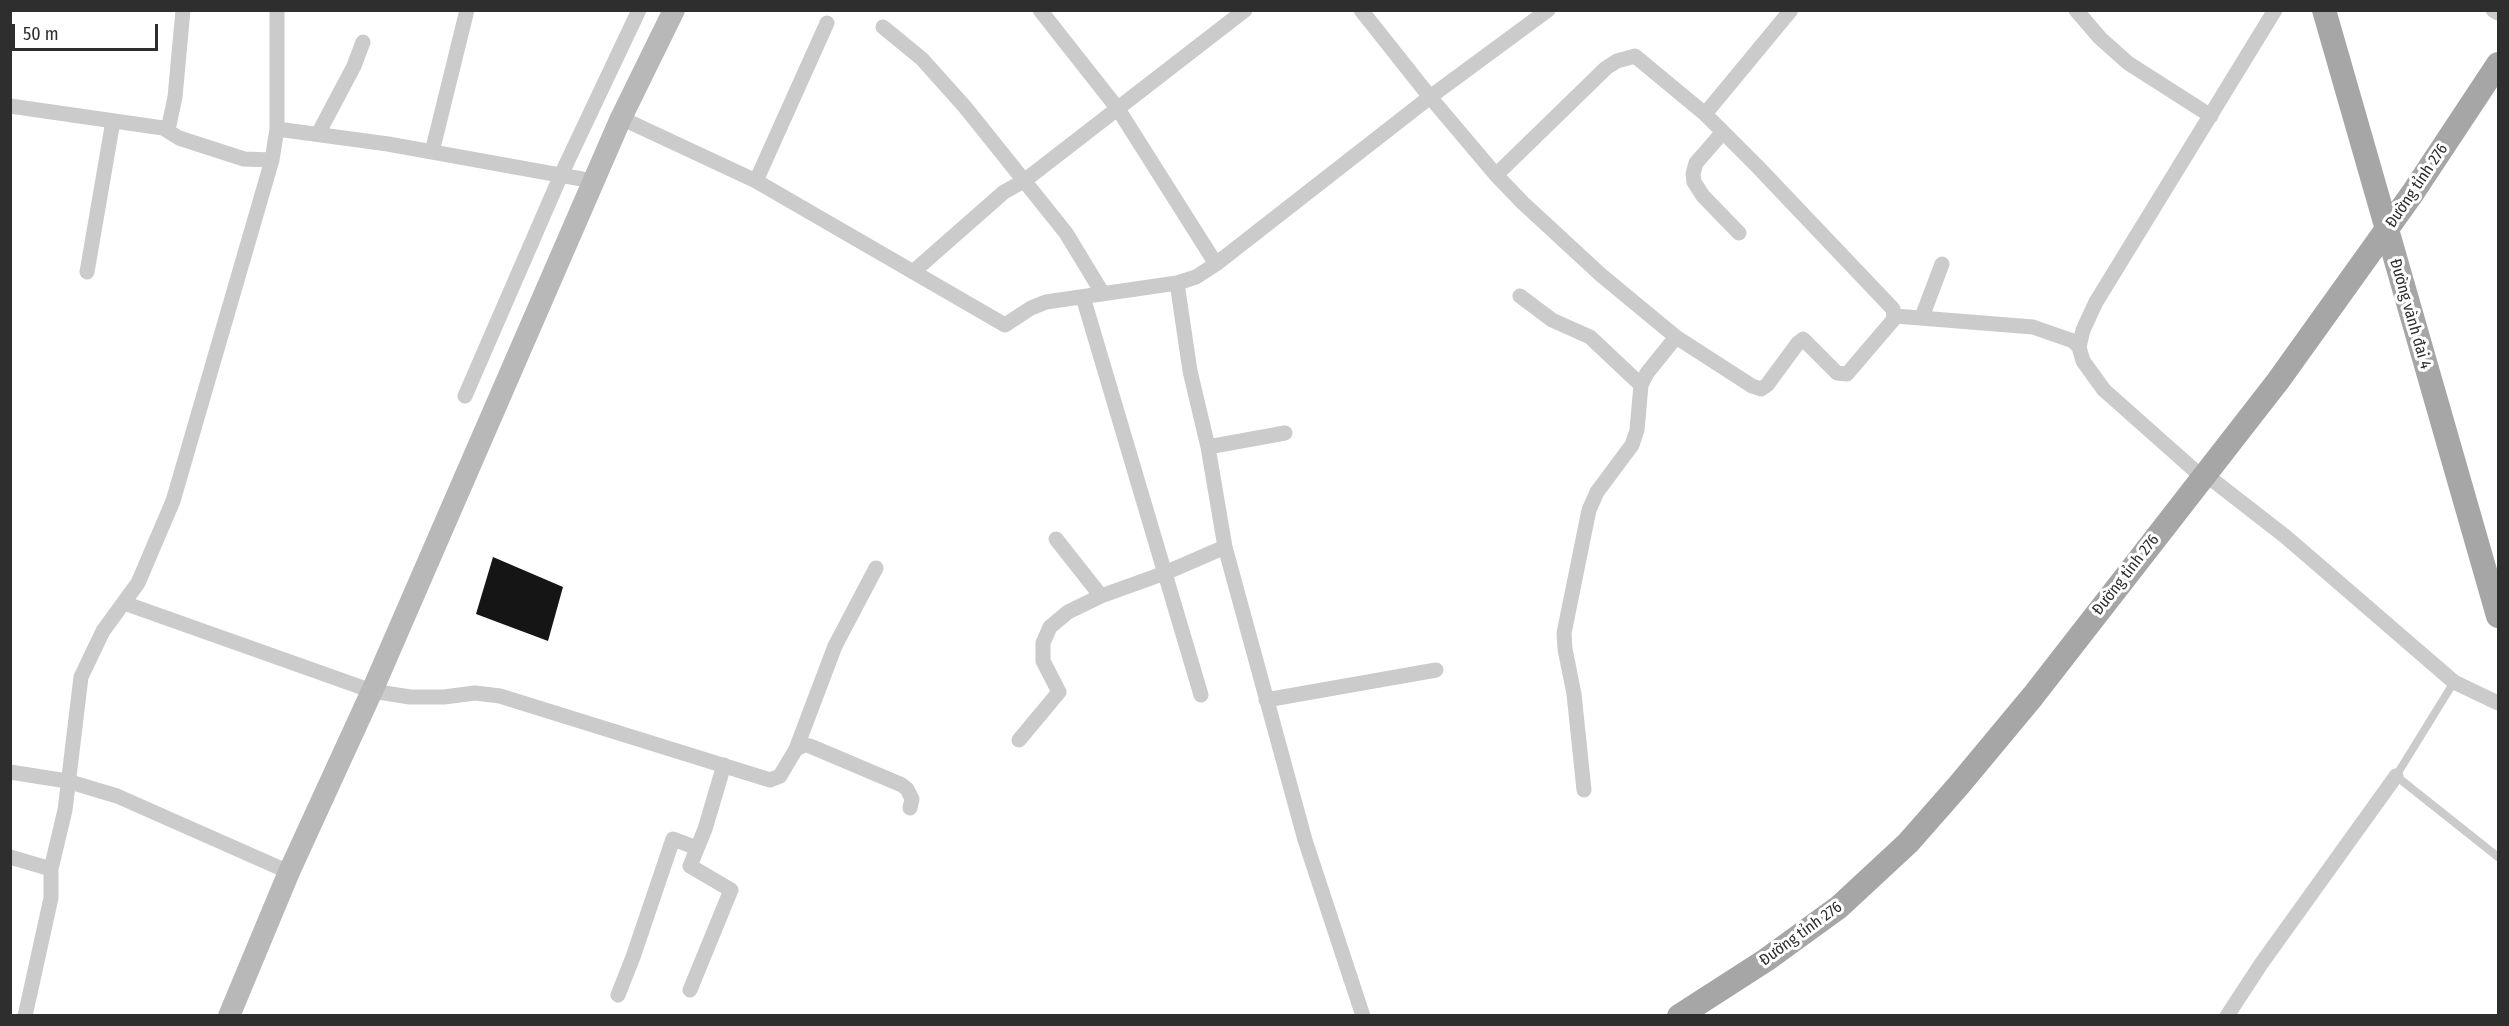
<!DOCTYPE html>
<meta charset="utf-8">
<style>
body{margin:0}
#map{position:relative;width:2509px;height:1026px;overflow:hidden;background:#fff;font-family:"Fira Sans Condensed",sans-serif}
canvas{display:block}
.frame{position:absolute;inset:0;border:12px solid #2e2e2e;pointer-events:none}
.scale{position:absolute;left:12px;top:24px;width:146px;height:27px;box-sizing:border-box;border:3px solid #2e2e2e;border-top:0;padding-left:8px;font-size:18px;line-height:21px;white-space:nowrap;color:#2e2e2e;-webkit-text-stroke:4px #fff;paint-order:stroke}
</style>
<div id="map">
<canvas width="2509" height="1026"></canvas>
<div class="frame"></div>
<div class="scale">50 m</div>
</div>
<script>
const context = document.querySelector('canvas').getContext('2d');
context.lineJoin = 'round';
function fillPath(path, color) { context.fillStyle = color; context.fill(path, 'evenodd'); }
const shape = rows => new Path2D(rows.map(r => 'M' + r).join(''));
function stroke(path, color, width, dash) { context.strokeStyle = color; context.lineWidth = width; context.lineCap = dash ? 'butt' : 'round'; context.setLineDash(dash || []); context.stroke(path); }
function drawText(font, color, halo, rows, align = 'center') {
  context.font = font + ' "Fira Sans Condensed",sans-serif'; context.lineWidth = 6; context.setLineDash([]); context.textBaseline = 'middle'; context.strokeStyle = halo; context.fillStyle = color; for (const [text, x, y, turn = 0] of rows) {
    context.save(); context.translate(x, y); context.rotate((+turn || 0) * Math.PI / 180); context.textAlign = isNaN(turn) ? turn : align; if (halo) context.strokeText(text, 0, 0); context.fillText(text, 0, 0); context.restore();
  }
}
const building = shape([
 [493,557,563,587,548,641,476,614]
]);
const service = shape([
 [2454,682,2396,776,2498,857]
]);
const minor = shape([
 [1040,10,1118,109,1216,264],
 [1361,10,1430,97,1496,175,1523,203,1601,275,1676,337,1752,386,1761,389,1767,385,1798,343,1803,339,1837,373,1847,374,1894,319,1893,309,1757,166,1705,114,1635,56,1617,61,1606,68,1496,175],
 [2076,10,2100,38,2128,63,2211,116],
 [2493,10,2498,13],
 [883,27,922,59,965,107,1066,233,1103,294],
 [10,106,163,128,179,138,244,159,272,160],
 [1705,114,1791,10],
 [621,118,756,181,1005,325,1031,308,1046,302,1177,283,1196,277,1216,264,1430,97,1548,10],
 [277,129,388,144,593,181],
 [168,130,175,97,183,10],
 [1723,132,1696,163,1693,174,1694,182,1703,196,1739,233],
 [318,134,354,66,363,42],
 [432,152,467,10],
 [756,181,827,23],
 [87,272,113,121],
 [913,272,1004,192,1024,181,1245,10],
 [1177,283,1190,371,1208,447,1225,547,1305,840,1363,1016],
 [1520,296,1552,320,1590,337,1641,385],
 [1083,297,1201,695],
 [1895,316,2033,327,2073,341,2079,347,2083,361,2104,390,2202,477],
 [1922,317,1942,264],
 [2079,347,2083,330,2096,302,2275,10],
 [465,396,561,175,639,10],
 [1208,447,1285,433],
 [2205,474,2286,537,2454,682,2498,703],
 [1056,539,1101,596],
 [124,603,372,691,410,697,444,697,475,693,500,696,770,780,780,776,796,749,805,745,810,746,902,785,907,789,912,799,910,808],
 [1266,700,1436,670],
 [1019,740,1059,692,1043,661,1043,643,1050,627,1068,612,1101,596,1165,573,1225,547],
 [796,749,835,646,876,568],
 [10,772,67,781,117,796,289,872],
 [1584,790,1574,694,1565,649,1564,633,1589,510,1597,492,1632,445,1637,430,1641,385,1647,373,1676,337],
 [10,857,51,869],
 [690,990,731,890,690,866,705,829,724,765],
 [618,995,633,957,673,839,697,848],
 [25,1016,51,898,51,869,65,810,81,677,103,631,138,583,173,501,272,160,277,129,277,10],
 [2227,1016,2261,964,2396,776]
]);
const secondary = shape([
 [229,1016,289,872,372,691,621,118,674,10]
]);
const primary = shape([
 [2324,10,2498,616],
 [1679,1016,1766,960,1839,907,1908,843,1959,785,2033,696,2278,381,2412,194,2498,64]
]);
const streetNames = [
 ["Đường tỉnh 276",2417,186,-56],
 ["Đường vành đai 4",2410,314,74],
 ["Đường tỉnh 276",2126,575,-52],
 ["Đường tỉnh 276",1801,934,-36]
];
fillPath(building, '#151515');
stroke(service, '#cbcbcb', 8);
stroke(minor, '#cbcbcb', 15);
stroke(secondary, '#b8b8b8', 22);
stroke(primary, '#a6a6a6', 24);
drawText('16px', '#2e2e2e', '#fff', streetNames);
</script>
